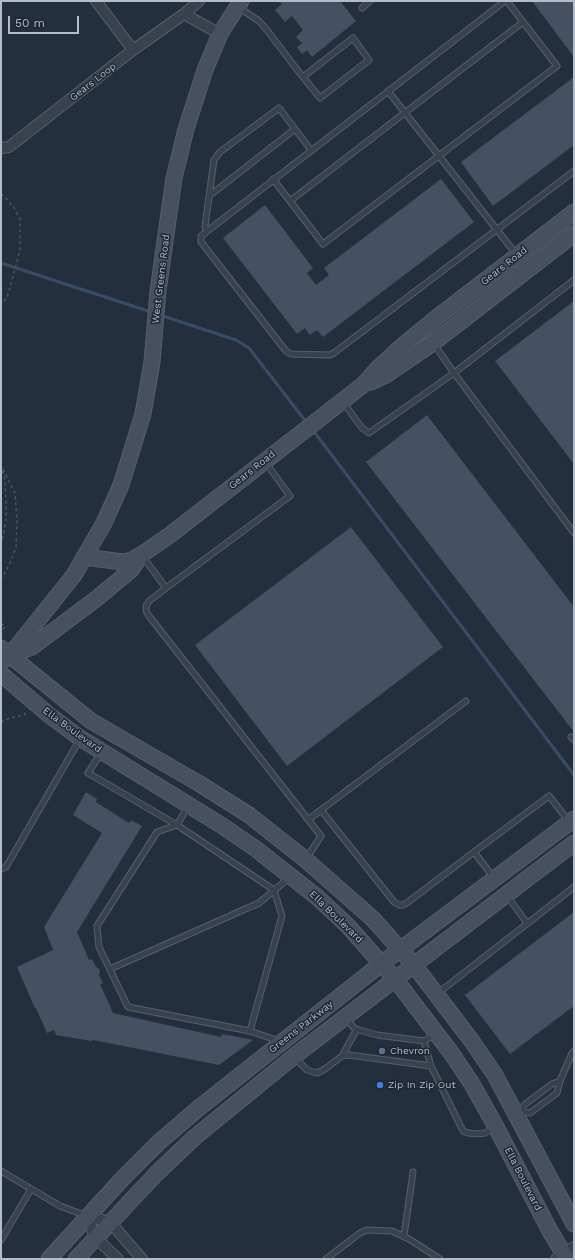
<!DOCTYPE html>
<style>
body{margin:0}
#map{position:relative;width:575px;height:1260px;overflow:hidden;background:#242f3e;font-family:"Work Sans",sans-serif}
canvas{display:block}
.frame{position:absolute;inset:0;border:2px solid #b4bcc9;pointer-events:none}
.scale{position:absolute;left:8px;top:16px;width:71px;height:18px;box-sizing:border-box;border:2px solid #b4bcc9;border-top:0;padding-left:5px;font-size:12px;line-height:14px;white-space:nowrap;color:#b4bcc9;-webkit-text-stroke:3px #1d2633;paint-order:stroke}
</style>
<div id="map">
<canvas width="575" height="1260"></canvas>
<div class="frame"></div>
<div class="scale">50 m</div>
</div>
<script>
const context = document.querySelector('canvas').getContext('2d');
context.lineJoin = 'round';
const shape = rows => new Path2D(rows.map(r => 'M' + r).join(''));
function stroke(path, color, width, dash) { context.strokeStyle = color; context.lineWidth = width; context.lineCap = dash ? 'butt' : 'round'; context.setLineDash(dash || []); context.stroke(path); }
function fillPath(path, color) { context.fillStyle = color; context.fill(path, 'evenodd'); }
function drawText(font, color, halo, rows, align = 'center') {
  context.font = font + ' "Work Sans",sans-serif'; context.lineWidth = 3; context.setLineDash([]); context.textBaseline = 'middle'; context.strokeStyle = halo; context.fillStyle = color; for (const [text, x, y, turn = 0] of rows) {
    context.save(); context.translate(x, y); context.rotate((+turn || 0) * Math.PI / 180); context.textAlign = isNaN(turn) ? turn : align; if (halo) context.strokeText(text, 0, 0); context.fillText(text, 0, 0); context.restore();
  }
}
const stream = shape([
 [1,263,151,312],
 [160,315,236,340,249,348,307,423],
 [312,429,574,775]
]);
const building = shape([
 [279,1,340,1,356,21,312,57,307,50,302,54,297,47,302,43,296,37,303,30,292,16,285,22,275,10,282,4],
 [532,1,574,1,574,57],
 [574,77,574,145,493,206,461,162],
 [441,179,474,222,323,337,317,330,310,335,305,328,297,334,223,238,265,205,313,268,307,273,316,285,329,275,324,268],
 [574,301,574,464,495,361],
 [427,415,574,607,574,732,366,462],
 [351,527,443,647,287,766,195,645],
 [86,792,97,799,96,802,129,823,131,820,142,826,77,932,89,960,92,959,96,967,100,970,99,975,103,983,100,984,113,1013,221,1037,222,1034,253,1040,219,1065,93,1040,91,1041,56,1035,54,1030,47,1033,36,1008,35,1008,17,967,53,950,44,927,102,833,73,815],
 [574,912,574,1006,510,1054,465,995]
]);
const path = shape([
 [1,194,5,197,14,208,20,219,20,250,7,298,1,303],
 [1,465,5,480,6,502,6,521,1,545],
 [1,580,11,561,16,547,17,521,15,493,3,469],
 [1,623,5,627,1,632],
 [1,722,10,718,24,715,26,712]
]);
const lane = shape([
 [505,1,201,236,201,242,286,351,291,354,330,355,334,353,574,171],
 [238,7,259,21,267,30,295,67,320,98,369,60,353,38,303,77],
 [362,8,370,1],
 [388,91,516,254],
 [273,179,323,244,557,66,507,1],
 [209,196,295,129],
 [290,201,523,22],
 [206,231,205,226,214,160,220,152,279,108,311,150],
 [434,344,454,373,574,533],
 [343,402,362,428,369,433,454,373,574,280],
 [143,557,166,588,149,601,146,606,146,611,149,616,321,836,306,859],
 [166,588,290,496,266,463],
 [571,737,574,740],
 [101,753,88,773,177,825,274,890,282,916,250,1031],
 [188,806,177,825,157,832,97,926,99,947,128,1007,250,1031,279,1041],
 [321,810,466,701],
 [308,820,321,810,394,902,399,905,403,905,408,902,474,852,494,878],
 [474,852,549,796,568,820],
 [1,869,6,867,80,739],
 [507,896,527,923],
 [110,969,259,903,289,878],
 [437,994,574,887],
 [346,1018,354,1028,359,1030,377,1035,424,1041,436,1034],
 [424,1041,431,1066],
 [342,1056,357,1029],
 [294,1057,307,1070,317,1073,325,1069,342,1056,349,1055,431,1066,463,1131,468,1133,477,1134,485,1133,494,1128],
 [522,1112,524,1105,552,1084,560,1081],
 [517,1114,522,1112,530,1113,557,1093,560,1081,572,1053,574,1051],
 [1,1171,60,1206,87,1216],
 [404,1236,413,1172],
 [1,1240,31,1189],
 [326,1259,360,1233,367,1230,392,1231,409,1239,440,1259]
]);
const street = shape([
 [96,1,133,50],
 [184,14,220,34],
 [1,148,9,147,133,50,184,14,199,1],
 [87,1216,110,1222,142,1259],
 [87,1216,95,1237,118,1259],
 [556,1259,574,1247]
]);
const secondary = shape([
 [371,382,386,375,433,343,574,234],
 [84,557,123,562,132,560,141,555,170,535,363,385,377,369,401,347,435,319,574,212],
 [1,648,91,721,200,784,249,815,306,860,373,919,414,965,471,1040,495,1075,574,1224],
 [10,655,32,647,96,599,131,570,141,555],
 [1,662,10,655,74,575,104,523,121,485,143,414,152,362,158,291,174,178,186,129,205,70,220,34,241,1],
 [1,674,49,715,80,738,221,825,256,849,317,897,347,925,395,979,452,1054,472,1084,496,1127,550,1231,567,1259],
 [49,1259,123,1178,158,1143,200,1107,381,964,574,819],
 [76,1259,157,1173,195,1137,293,1057,574,843]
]);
const markers = [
 [382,1051,4,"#5c6f8a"],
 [380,1085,4,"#3f7fe0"]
];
const streetNames = [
 ["Gears Loop",93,82,-38],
 ["Gears Road",504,266,-38],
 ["West Greens Road",161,279,-83],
 ["Gears Road",252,470,-38],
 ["Ella Boulevard",72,730,36],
 ["Ella Boulevard",336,917,44],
 ["Greens Parkway",301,1027,-38],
 ["Ella Boulevard",523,1179,63]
];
const poiNames = [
 ["Chevron",390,1051],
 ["Zip In Zip Out",388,1085]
];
stroke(stream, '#394c67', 3);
fillPath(building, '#455162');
stroke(lane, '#565f6c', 7);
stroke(street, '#565f6c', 12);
stroke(secondary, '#565f6c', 17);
stroke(path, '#44595c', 1.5, [3, 3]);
stroke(lane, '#38414e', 5);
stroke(street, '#38414e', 10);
stroke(secondary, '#465061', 15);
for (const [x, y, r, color] of markers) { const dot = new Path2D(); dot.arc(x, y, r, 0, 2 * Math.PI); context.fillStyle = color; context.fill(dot); stroke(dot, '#1d2633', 1.5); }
drawText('10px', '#b4bcc9', '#1d2633', streetNames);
drawText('10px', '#b4bcc9', '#1d2633', poiNames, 'left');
</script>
